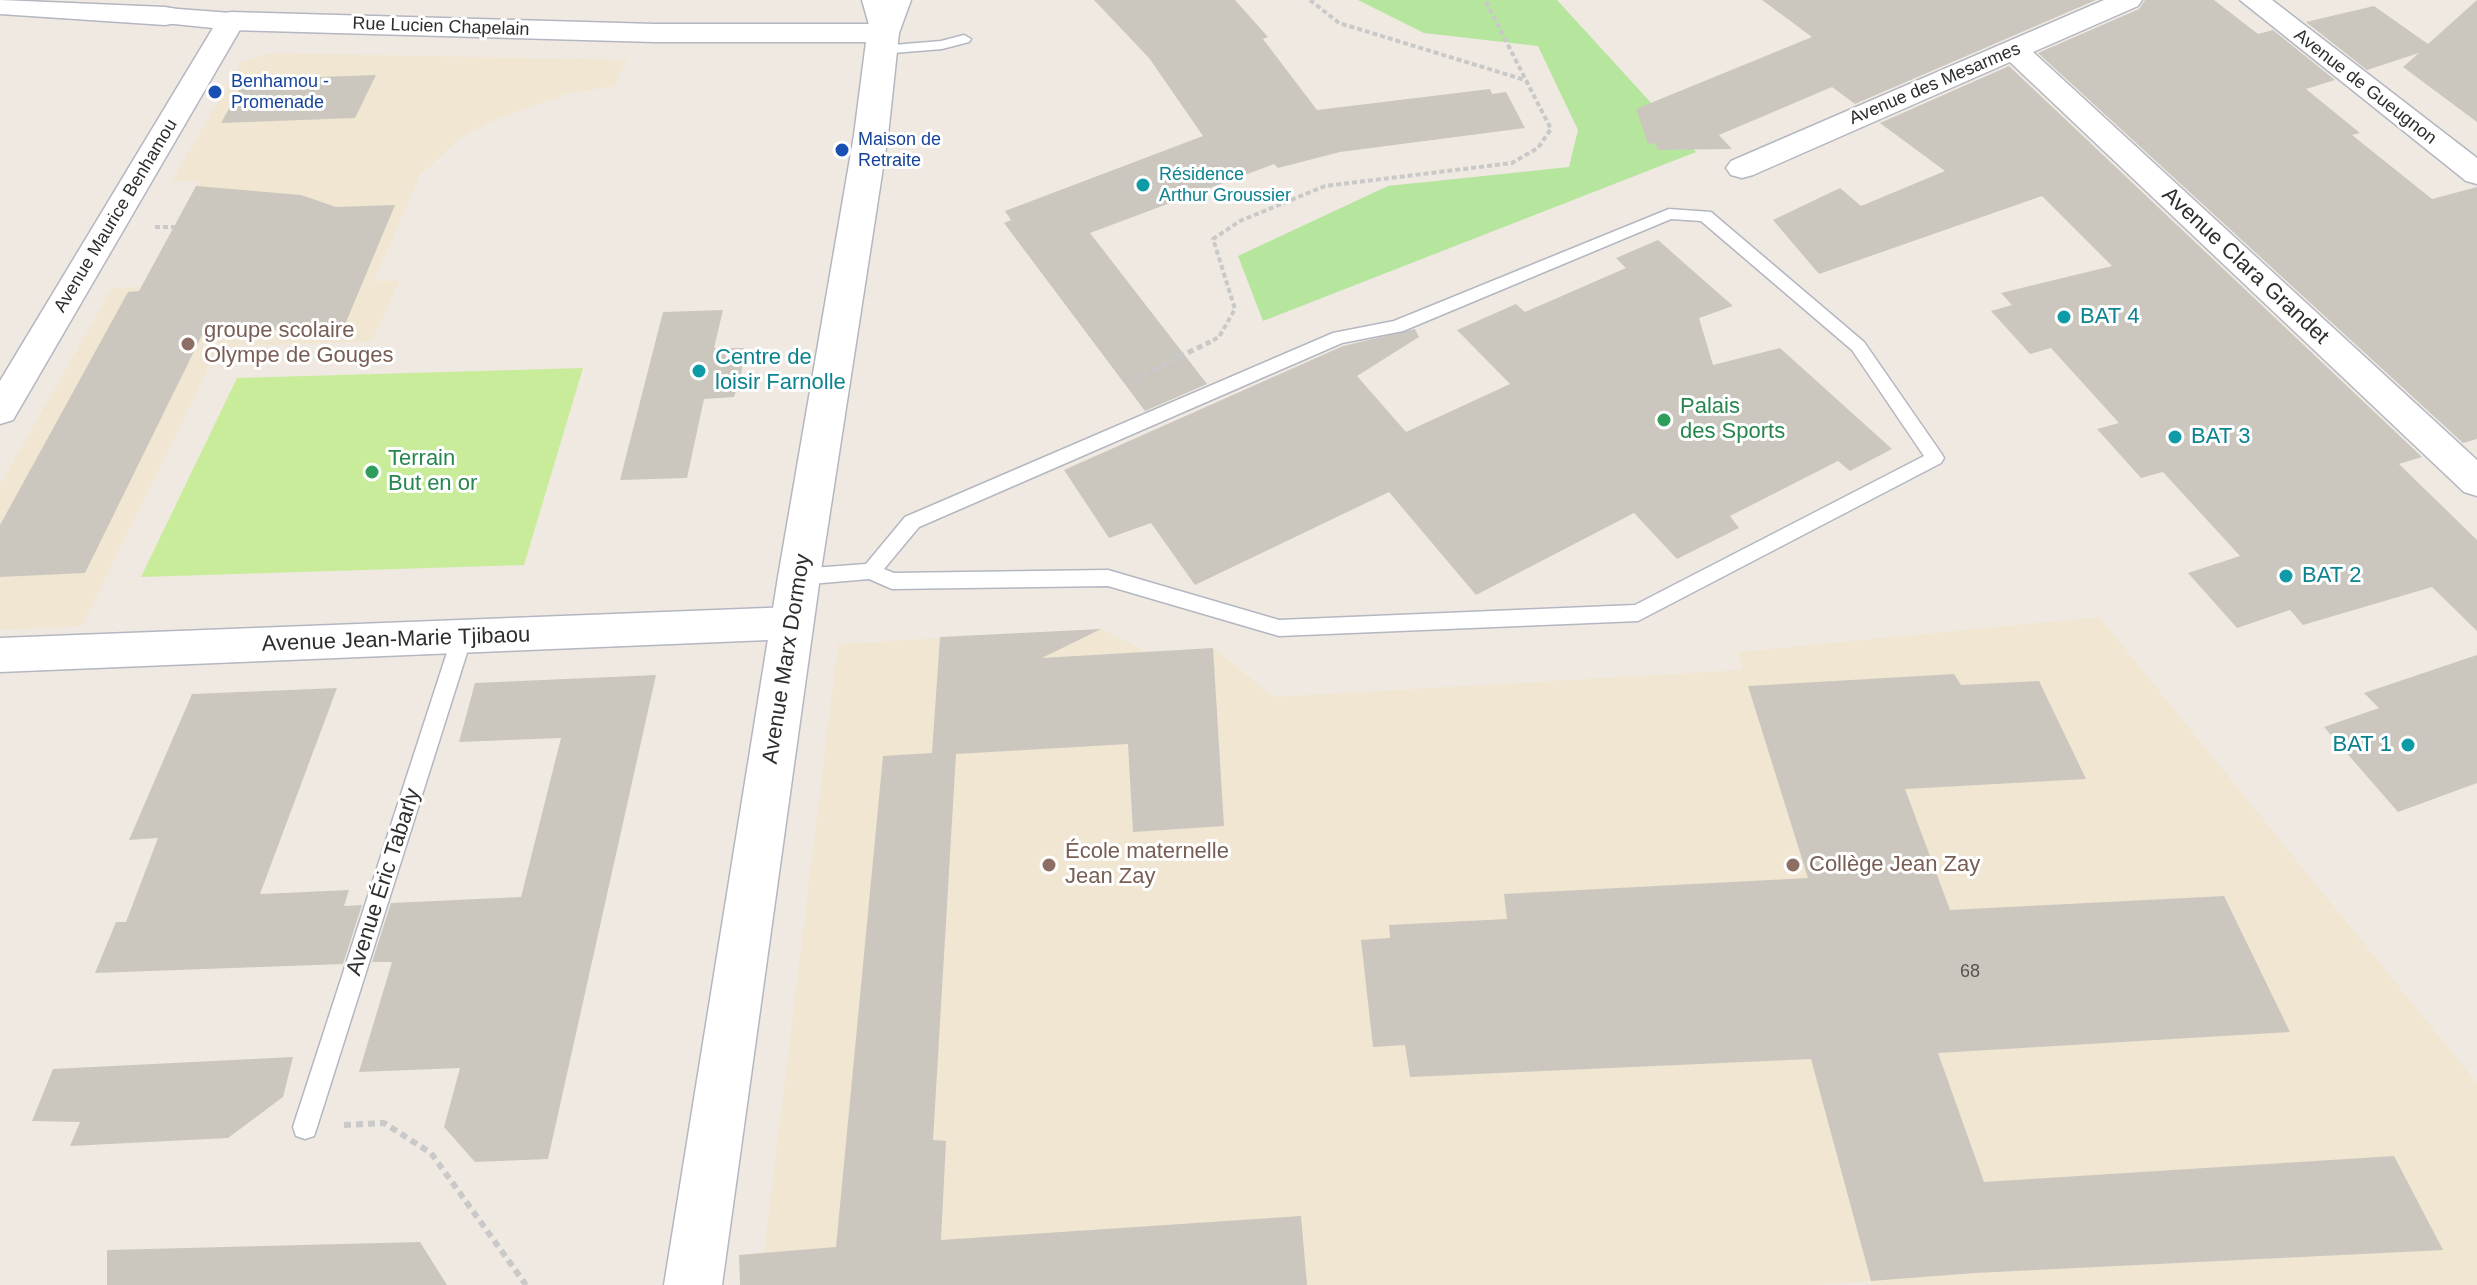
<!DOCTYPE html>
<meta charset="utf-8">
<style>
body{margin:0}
canvas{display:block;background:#efe9e1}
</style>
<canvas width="2477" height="1285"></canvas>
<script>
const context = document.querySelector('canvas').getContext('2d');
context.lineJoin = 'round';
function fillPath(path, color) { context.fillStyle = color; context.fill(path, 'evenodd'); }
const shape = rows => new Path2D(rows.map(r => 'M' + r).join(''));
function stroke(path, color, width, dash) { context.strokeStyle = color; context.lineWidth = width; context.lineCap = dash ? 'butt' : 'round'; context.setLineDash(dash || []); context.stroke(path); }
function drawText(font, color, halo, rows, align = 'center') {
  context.font = font + ' Arial,sans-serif'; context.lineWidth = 6; context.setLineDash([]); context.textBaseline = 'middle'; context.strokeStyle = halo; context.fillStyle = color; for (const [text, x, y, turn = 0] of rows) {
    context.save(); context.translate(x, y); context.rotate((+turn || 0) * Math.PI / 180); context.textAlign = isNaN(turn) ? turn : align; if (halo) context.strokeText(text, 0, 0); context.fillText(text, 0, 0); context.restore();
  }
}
const education = shape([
 [273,53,627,60,614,86,565,94,492,121,464,135,420,175,374,281,399,281,372,341,219,347,82,626,0,630,0,485,112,288,142,287,199,181,172,181,241,62],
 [2099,617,2477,1083,2477,1285,1872,1285,1871,1281,1813,1285,760,1285,838,644,1102,629,1147,652,1213,648,1274,697,1742,670,1738,652]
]);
const green = shape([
 [1358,0,1557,0,1696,152,1263,321,1238,256,1388,186,1569,167,1578,130,1538,46,1424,33]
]);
const pitch = shape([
 [583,368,524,565,141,577,237,378]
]);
const building = shape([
 [1094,0,1235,0,1268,37,1263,39,1317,110,1490,89,1492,94,1506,92,1525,128,1340,152,1278,168,1274,164,1090,233,1207,384,1145,411,1004,223,1011,220,1005,211,1203,136,1149,58],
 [1762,0,2096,0,1855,104,1832,87,1719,135,1732,149,1658,150,1655,143,1648,144,1636,109,1812,37],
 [2145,0,2214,0,2258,34,2273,30,2335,80,2306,89,2360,133,2352,135,2432,199,2477,187,2477,439,2463,443,2038,53,2139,9],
 [2477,0,2477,122,2403,67,2419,53,2367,70,2306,22,2374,6,2428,44],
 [2009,66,2422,457,2399,464,2477,540,2477,631,2432,587,2303,625,2290,610,2237,628,2188,573,2240,556,2163,472,2141,478,2097,429,2119,423,2051,348,2030,354,1991,311,2012,305,2001,293,2112,266,2042,196,1819,274,1773,220,1840,188,1861,206,1945,171,1880,123],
 [376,75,355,118,221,123,242,85,288,83,290,78],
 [196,186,301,195,336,207,395,205,344,327,203,333,85,573,0,577,0,525,128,292,139,291],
 [1658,240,1733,306,1699,318,1713,365,1780,348,1892,449,1850,471,1838,461,1730,516,1739,528,1677,559,1634,513,1476,595,1389,492,1195,585,1151,523,1109,538,1064,470,1343,346,1415,329,1419,337,1357,376,1406,432,1510,384,1457,330,1516,304,1525,312,1626,268,1616,258],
 [723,310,714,348,744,348,741,376,734,397,704,399,687,478,620,480,663,312],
 [1101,629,1042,658,1213,648,1224,826,1133,832,1128,744,956,754,933,1140,946,1141,941,1240,1301,1216,1307,1285,740,1285,739,1255,836,1247,883,756,932,753,940,637],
 [2477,655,2477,783,2398,812,2324,727,2379,708,2364,693],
 [1954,674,1961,685,2039,681,2086,779,1905,789,1950,910,2224,896,2290,1032,1938,1053,1984,1182,2394,1156,2443,1250,1975,1273,1871,1281,1811,1059,1410,1077,1405,1045,1373,1047,1361,940,1390,938,1389,925,1507,919,1504,894,1808,878,1748,686],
 [656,675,548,1159,475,1162,444,1127,460,1068,359,1072,392,962,372,962,391,903,521,897,561,738,459,742,475,683],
 [337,688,260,894,349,890,344,906,362,905,343,964,95,973,116,922,126,922,158,838,129,840,192,694],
 [293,1057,283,1097,228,1138,70,1146,80,1122,32,1121,53,1069],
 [420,1242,447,1285,107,1285,107,1250]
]);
const pathFar2 = shape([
 [1310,0,1339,23,1525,80],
 [155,227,174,227],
 [1206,344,1219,337,1235,309,1213,239,1240,221,1325,186,1512,163,1538,148,1551,129,1485,0]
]);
const pathFar1 = shape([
 [1134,379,1210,342]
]);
const path = shape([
 [344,1125,384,1123,431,1153,526,1285]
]);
const lane = shape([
 [964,35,971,39,969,42,942,49,881,54,874,50,881,46,941,41,964,35],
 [1669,209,1711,212,1864,342,1941,453,1944,458,1941,463,1638,621,1279,636,1108,586,892,589,869,579,799,585,792,583,789,577,792,571,799,569,866,564,905,517,1333,333,1394,321,1669,209],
 [1671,219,1701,221,1852,350,1924,456,1635,605,1279,620,1108,570,894,573,884,569,919,527,1342,343,1403,331,1671,219],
 [462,629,469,631,472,637,317,1127,314,1136,305,1139,296,1136,293,1127,452,637,455,631,462,629]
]);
const street = shape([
 [862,0,890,0,897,33,893,39,873,39,862,0],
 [2104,0,2142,0,2138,6,2033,52,2477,460,2477,496,2464,492,2010,62,1753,175,1742,178,1731,175,1726,168,1731,161,2104,0],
 [2240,0,2272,0,2477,158,2477,184,2466,181,2240,0],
 [165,8,231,13,241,15,245,21,13,420,0,424,0,381,213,28,155,22,151,16,155,10,165,8],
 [792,607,806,611,812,623,806,635,792,639,0,672,0,638,792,607]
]);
const secondary = shape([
 [0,0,165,7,176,9,180,16,176,23,165,25,0,14,0,0],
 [881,0,911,0,899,33,888,135,820,577,722,1285,664,1285,778,577,854,135,866,42,655,42,231,30,220,28,215,21,220,14,231,12,655,24,871,24,881,0]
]);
const markers = [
 [215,92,8,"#1a4fb4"],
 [842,150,8,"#1a4fb4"],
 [1143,185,8,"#0f9aa8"],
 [2064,317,8,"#0f9aa8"],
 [188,344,8,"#8d6e63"],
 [699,371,8,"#0f9aa8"],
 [1664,420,8,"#2e9e5b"],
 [2175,437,8,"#0f9aa8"],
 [372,472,8,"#2e9e5b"],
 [2286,576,8,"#0f9aa8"],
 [2408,745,8,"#0f9aa8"],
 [1049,865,8,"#8d6e63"],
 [1793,865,8,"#8d6e63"]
];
const farStreetnames = [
 ["Rue Lucien Chapelain",441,27,2],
 ["Avenue des Mesarmes",1935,84,-23],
 ["Avenue de Gueugnon",2365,87,38],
 ["Avenue Maurice Benhamou",116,216,-59]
];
const farTransitnames = [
 ["Benhamou -",231,82],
 ["Promenade",231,103],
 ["Maison de",858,140],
 ["Retraite",858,161]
];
const farCulturenames = [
 ["Résidence",1159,175],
 ["Arthur Groussier",1159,196]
];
const numberNames = [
 ["68",1970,972]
];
const streetNames = [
 ["Avenue Clara Grandet",2245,266,43],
 ["Avenue Jean-Marie Tjibaou",396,640,-2],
 ["Avenue Marx Dormoy",787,659,-81],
 ["Avenue Éric Tabarly",384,882,-72]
];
const cultureNames = [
 ["BAT 4",2080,317],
 ["Centre de",715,358],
 ["loisir Farnolle",715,383],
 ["BAT 3",2191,437],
 ["BAT 2",2302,576],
 ["BAT 1",2392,745,"right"]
];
const educationNames = [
 ["groupe scolaire",204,331],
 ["Olympe de Gouges",204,356],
 ["École maternelle",1065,852],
 ["Jean Zay",1065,877],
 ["Collège Jean Zay",1809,865]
];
const leisureNames = [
 ["Palais",1680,407],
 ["des Sports",1680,432],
 ["Terrain",388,459],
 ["But en or",388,484]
];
fillPath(education, '#f0e6d1');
fillPath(green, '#b6e59e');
fillPath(pitch, '#c9ec9a');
fillPath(building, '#cbc7bf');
stroke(lane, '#b4b7c1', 3);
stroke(street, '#b4b7c1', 3);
stroke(secondary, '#b4b7c1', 3);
stroke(pathFar2, '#c9c9c9', 4, [5, 3]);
stroke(pathFar1, '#c9c9c9', 5, [6, 4]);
stroke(path, '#c9c9c9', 6, [7, 5]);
fillPath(lane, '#fff');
fillPath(street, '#fff');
fillPath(secondary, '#fff');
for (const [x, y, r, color] of markers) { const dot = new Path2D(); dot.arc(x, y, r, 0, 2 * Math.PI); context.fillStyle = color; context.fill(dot); stroke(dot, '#fff', 3); }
drawText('18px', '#2e2e2e', '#fff', farStreetnames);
drawText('18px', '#164399', '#fff', farTransitnames, 'left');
drawText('18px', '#0d838f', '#fff', farCulturenames, 'left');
drawText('18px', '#555452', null, numberNames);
drawText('22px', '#2e2e2e', '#fff', streetNames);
drawText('22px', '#0d838f', '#fff', cultureNames, 'left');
drawText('22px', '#785e54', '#fff', educationNames, 'left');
drawText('22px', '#27864d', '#fff', leisureNames, 'left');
</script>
